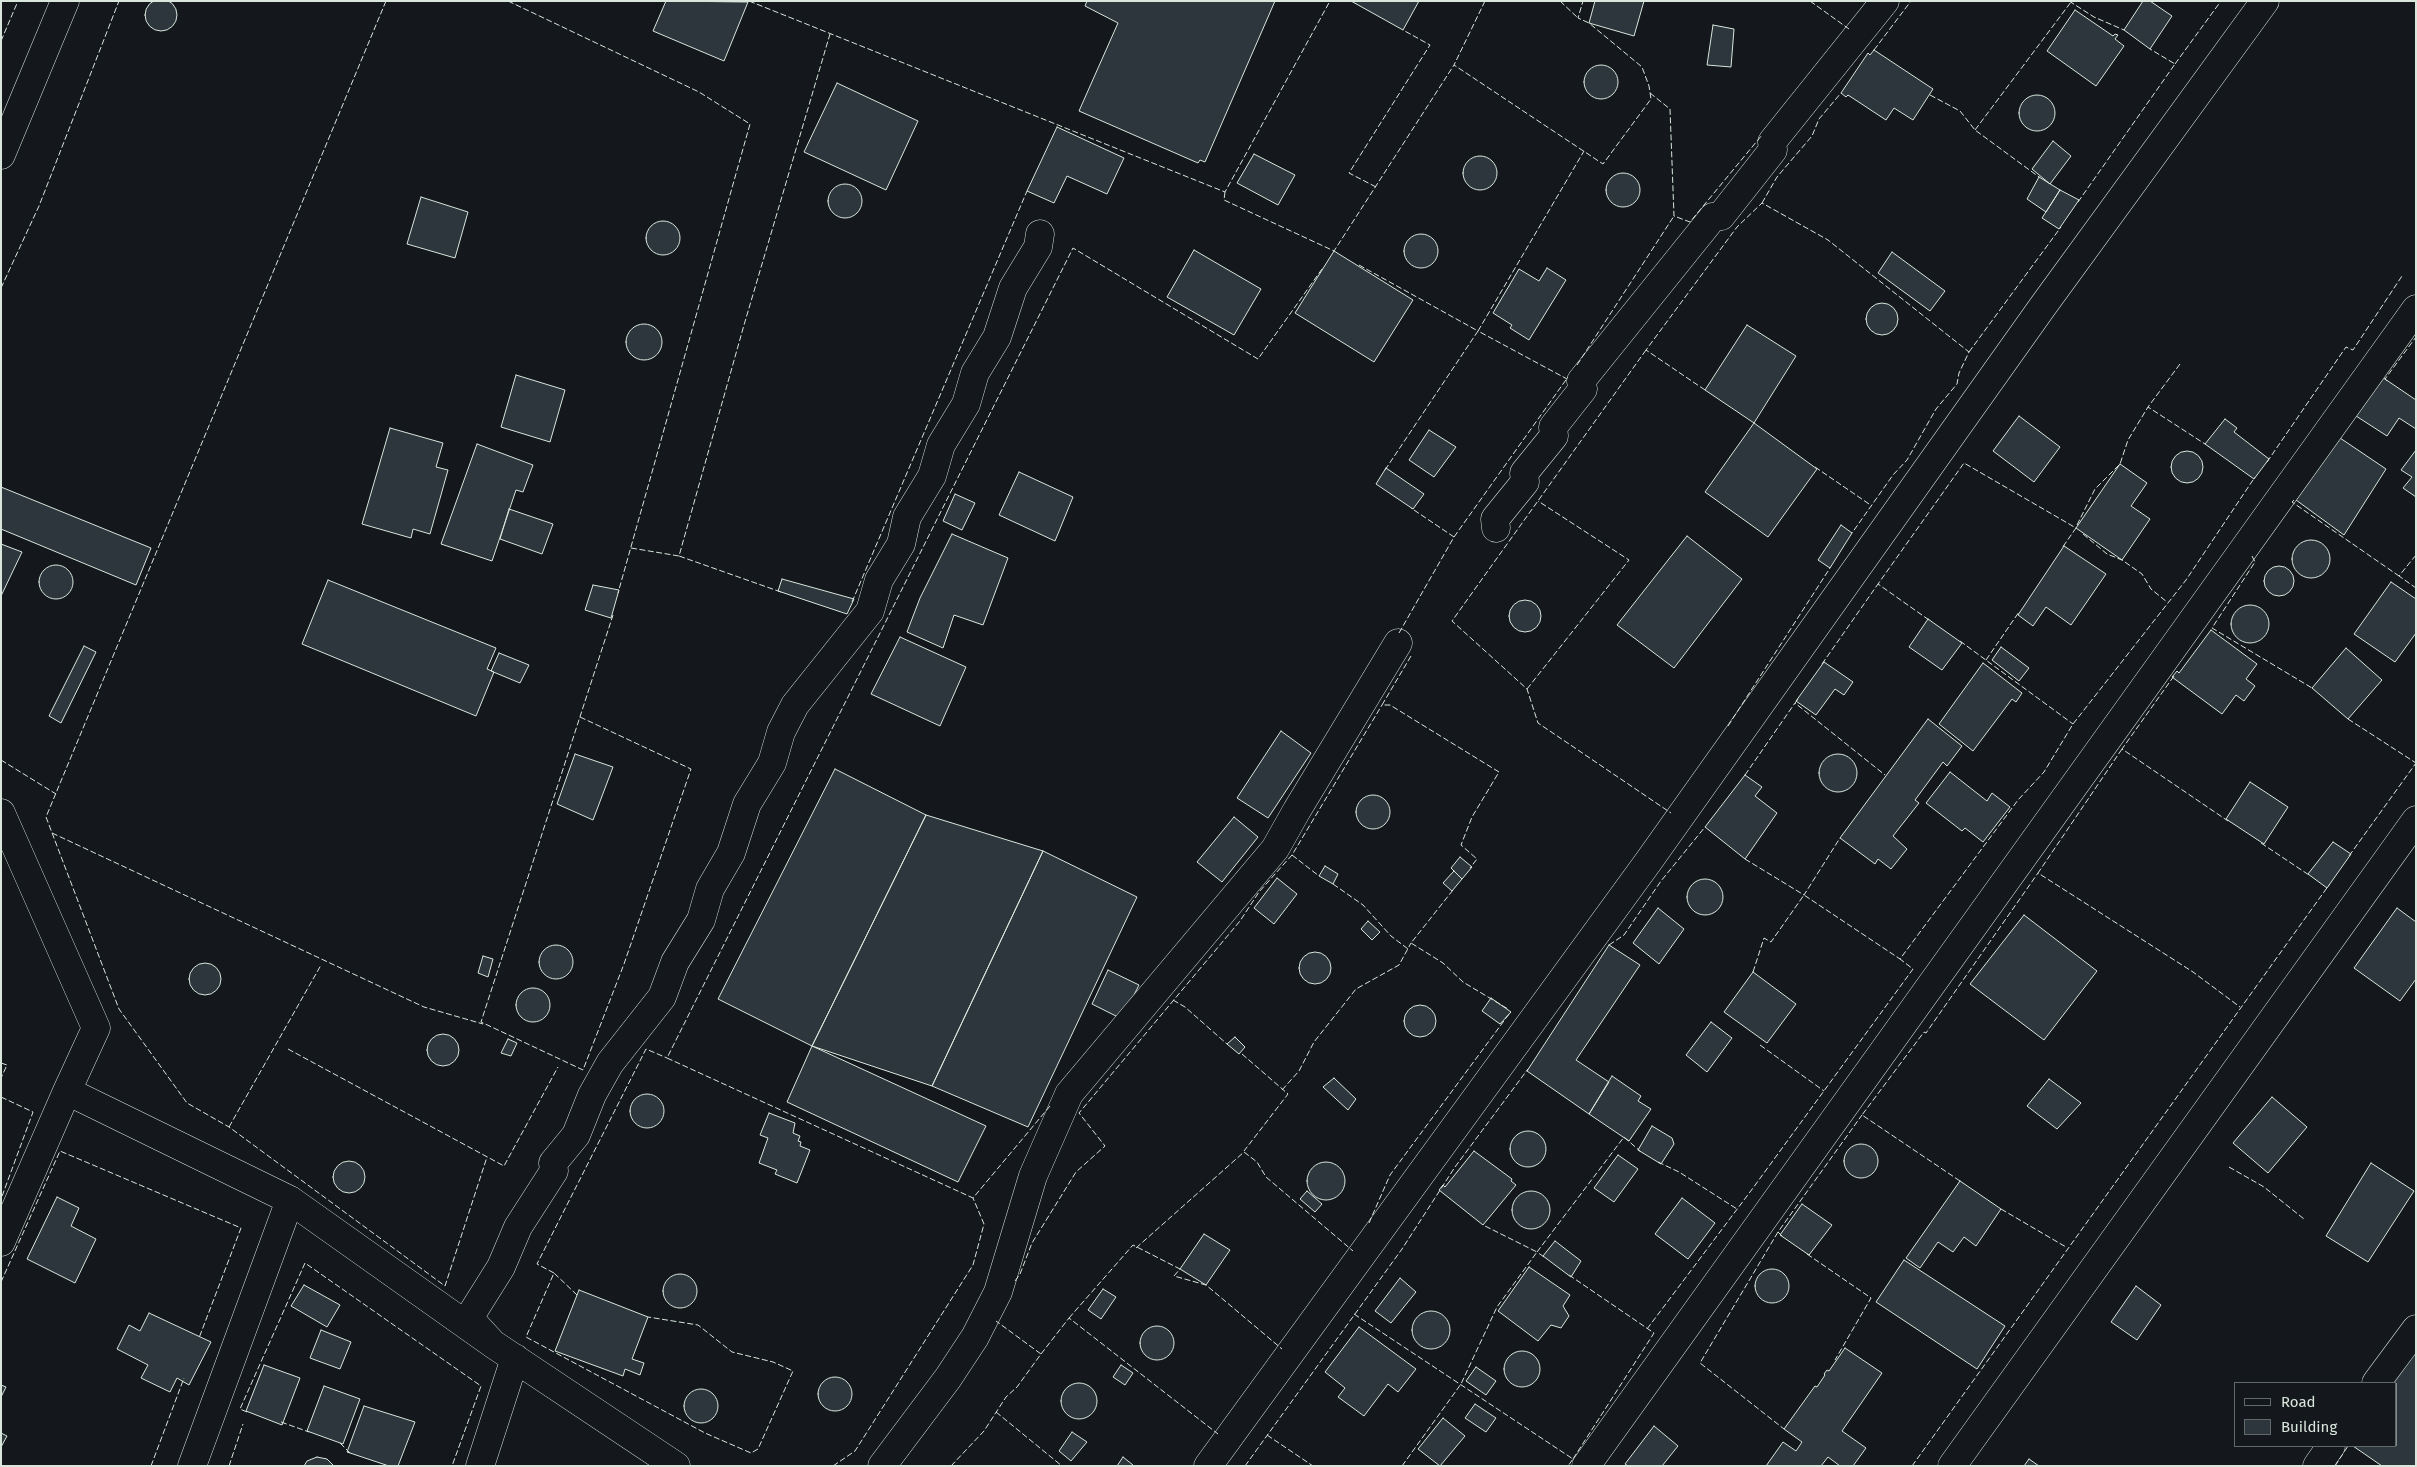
<!DOCTYPE html>
<style>
body{margin:0}
#map{position:relative;width:2417px;height:1467px;overflow:hidden;background:#14181c;font-family:"Fira Sans",sans-serif}
canvas{display:block}
.frame{position:absolute;inset:0;border:2px solid #d8e6dc;pointer-events:none}
.legend{position:absolute;left:2234px;top:1382px;width:162px;height:65px;box-sizing:border-box;background:#14181c;border:1px solid #626a69;margin:0;padding:6px 9px;list-style:none;font-size:15px;color:#d8e6dc}
.legend li{display:flex;align-items:center;gap:10px;height:25px}
.legend b{width:25px;border:1px solid #626a69}
</style>
<div id="map">
<canvas width="2417" height="1467"></canvas>
<div class="frame"></div>
<ul class="legend">
<li><b style="height:6px;background:#14181c"></b>Road</li>
<li><b style="height:14px;background:#2c363c"></b>Building</li>
</ul>
</div>
<script>
const context = document.querySelector('canvas').getContext('2d');
context.lineJoin = 'round';
function fillPath(path, color) { context.fillStyle = color; context.fill(path, 'evenodd'); }
const shape = rows => new Path2D(rows.map(r => 'M' + r).join(''));
function stroke(path, color, width, dash) { context.strokeStyle = color; context.lineWidth = width; context.lineCap = dash ? 'butt' : 'round'; context.setLineDash(dash || []); context.stroke(path); }
const building = shape([
 '145 15a16 16 0 1 1 32 0a16 16 0 1 1-32 0Z',
 [666,1,748,2,724,61,653,31,666,1],
 [1087,1,1275,1,1205,162,1200,160,1198,163,1079,111,1118,23,1085,6,1087,1],
 [1351,1,1419,1,1403,30,1351,1],
 [1595,1,1644,1,1634,36,1589,23,1595,1],
 [2143,1,2150,1,2172,16,2150,49,2124,30,2143,1],
 [2075,10,2113,36,2115,34,2118,35,2115,39,2124,46,2096,86,2047,51,2075,10],
 [1713,25,1734,29,1731,67,1707,65,1713,25],
 [1874,50,1933,89,1913,120,1894,108,1886,120,1848,95,1846,97,1841,93,1868,53,1870,55,1874,50],
 '1584 82a17 17 0 1 1 34 0a17 17 0 1 1-34 0Z',
 [837,83,918,121,886,190,804,152,837,83],
 '2019 113a18 18 0 1 1 36 0a18 18 0 1 1-36 0Z',
 [1057,127,1124,158,1107,194,1067,176,1054,203,1027,191,1057,127],
 [2053,141,2071,156,2050,184,2032,169,2053,141],
 [1254,154,1295,175,1278,205,1237,183,1254,154],
 '1463 173a17 17 0 1 1 34 0a17 17 0 1 1-34 0Z',
 '1606 190a17 17 0 1 1 34 0a17 17 0 1 1-34 0Z',
 [2039,177,2060,190,2046,212,2027,199,2039,177],
 '828 201a17 17 0 1 1 34 0a17 17 0 1 1-34 0Z',
 [2060,190,2079,200,2059,229,2042,218,2060,190],
 [421,197,468,212,455,258,407,244,421,197],
 '646 238a17 17 0 1 1 34 0a17 17 0 1 1-34 0Z',
 '1404 251a17 17 0 1 1 34 0a17 17 0 1 1-34 0Z',
 [1194,250,1261,289,1234,335,1167,297,1194,250],
 [1334,251,1413,300,1374,362,1295,313,1334,251],
 [1892,252,1945,291,1930,311,1878,273,1892,252],
 [1547,268,1566,280,1529,340,1510,328,1512,325,1493,313,1519,269,1539,281,1547,268],
 '1866 319a16 16 0 1 1 32 0a16 16 0 1 1-32 0Z',
 '626 342a18 18 0 1 1 36 0a18 18 0 1 1-36 0Z',
 [1747,325,1796,356,1754,423,1705,390,1747,325],
 [516,375,565,390,550,442,501,427,516,375],
 [2379,375,2416,400,2416,429,2399,418,2387,436,2353,414,2379,375],
 [2019,416,2060,447,2034,482,1993,451,2019,416],
 [2225,419,2237,428,2234,432,2269,459,2254,479,2205,444,2225,419],
 [1754,423,1817,469,1768,537,1705,492,1754,423],
 [390,428,443,443,436,467,448,470,430,534,413,529,411,538,362,524,390,428],
 [1429,430,1456,447,1434,477,1409,460,1429,430],
 [2340,438,2386,469,2344,535,2296,500,2340,438],
 [477,444,533,465,523,492,516,490,492,561,441,544,477,444],
 [2416,450,2416,497,2403,488,2412,477,2401,470,2416,450],
 '2171 467a16 16 0 1 1 32 0a16 16 0 1 1-32 0Z',
 [2120,464,2147,483,2131,506,2150,519,2122,560,2076,528,2120,464],
 [1386,468,1424,494,1413,509,1376,484,1386,468],
 [1019,472,1073,497,1055,541,999,515,1019,472],
 [1,487,151,548,136,585,1,529,1,487],
 [955,494,975,503,962,530,943,521,955,494],
 [509,509,553,524,542,554,500,539,509,509],
 [1841,525,1852,533,1830,568,1818,560,1841,525],
 [952,534,1008,558,983,625,954,615,943,648,907,632,920,598,952,534],
 [1687,536,1742,579,1674,668,1617,625,1687,536],
 '2292 559a19 19 0 1 1 38 0a19 19 0 1 1-38 0Z',
 [1,544,22,552,1,596,1,544],
 [2064,546,2106,574,2071,625,2046,607,2033,626,2018,615,2064,546],
 '39 582a17 17 0 1 1 34 0a17 17 0 1 1-34 0Z',
 '2264 581a15 15 0 1 1 30 0a15 15 0 1 1-30 0Z',
 [782,579,854,599,847,614,778,591,782,579],
 [328,580,496,648,487,669,494,672,476,716,302,644,328,580],
 [2391,582,2416,599,2416,633,2395,662,2354,634,2391,582],
 [593,585,619,590,611,618,585,610,593,585],
 '1509 616a16 16 0 1 1 32 0a16 16 0 1 1-32 0Z',
 '2231 624a19 19 0 1 1 38 0a19 19 0 1 1-38 0Z',
 [1928,619,1962,643,1942,670,1909,647,1928,619],
 [2211,630,2257,664,2246,679,2255,686,2244,701,2236,695,2222,714,2172,677,2177,671,2179,673,2211,630],
 [900,637,966,667,940,726,871,694,900,637],
 [84,646,96,652,61,723,49,716,84,646],
 [2001,647,2029,668,2019,681,1992,660,2001,647],
 [2346,648,2382,680,2348,719,2312,688,2346,648],
 [499,653,529,665,520,683,491,671,499,653],
 [1824,662,1853,682,1844,695,1835,689,1816,715,1796,701,1824,662],
 [1983,663,2022,693,2016,702,2012,699,1973,751,1939,724,1983,663],
 [1928,719,1962,746,1947,766,1943,762,1915,800,1919,803,1893,836,1907,849,1891,869,1878,859,1875,864,1840,838,1928,719],
 [1281,731,1311,753,1268,818,1237,798,1281,731],
 [575,754,613,767,593,820,557,804,575,754],
 '1819 773a19 19 0 1 1 38 0a19 19 0 1 1-38 0Z',
 [835,769,926,815,812,1046,718,999,835,769],
 [1950,772,1987,801,1992,793,2010,807,1983,842,1965,828,1962,831,1926,803,1950,772],
 [1745,775,1762,787,1755,796,1777,813,1745,859,1705,827,1745,775],
 [2250,782,2288,807,2264,844,2226,819,2250,782],
 '1356 812a17 17 0 1 1 34 0a17 17 0 1 1-34 0Z',
 [926,815,1043,851,932,1086,812,1046,926,815],
 [1234,817,1258,837,1222,882,1197,862,1234,817],
 [2333,842,2351,854,2327,888,2308,874,2333,842],
 [1043,851,1137,897,1028,1127,932,1086,1043,851],
 [1460,857,1472,867,1462,879,1451,868,1460,857],
 [1325,866,1338,874,1333,884,1319,876,1325,866],
 [1454,871,1462,879,1452,891,1443,883,1454,871],
 [1277,878,1297,894,1274,924,1254,908,1277,878],
 '1687 897a18 18 0 1 1 36 0a18 18 0 1 1-36 0Z',
 [1658,908,1684,929,1659,964,1633,943,1658,908],
 [2397,908,2416,922,2416,979,2400,1001,2354,968,2397,908],
 [2024,915,2097,971,2044,1040,1970,984,2024,915],
 [1368,921,1380,932,1372,940,1361,929,1368,921],
 '539 962a17 17 0 1 1 34 0a17 17 0 1 1-34 0Z',
 [1609,945,1640,965,1576,1060,1609,1082,1589,1114,1527,1071,1609,945],
 '1299 968a16 16 0 1 1 32 0a16 16 0 1 1-32 0Z',
 [483,956,493,959,488,977,478,973,483,956],
 '189 979a16 16 0 1 1 32 0a16 16 0 1 1-32 0Z',
 [1108,970,1139,985,1122,1019,1092,1004,1108,970],
 [1753,972,1796,1004,1767,1043,1724,1012,1753,972],
 '516 1005a17 17 0 1 1 34 0a17 17 0 1 1-34 0Z',
 [1491,998,1511,1012,1500,1024,1482,1011,1491,998],
 '1404 1021a16 16 0 1 1 32 0a16 16 0 1 1-32 0Z',
 [1711,1022,1732,1038,1707,1072,1686,1055,1711,1022],
 '427 1050a16 16 0 1 1 32 0a16 16 0 1 1-32 0Z',
 [1235,1037,1245,1047,1239,1054,1227,1044,1235,1037],
 [508,1039,517,1043,511,1056,501,1053,508,1039],
 [812,1046,986,1126,958,1182,787,1102,812,1046],
 [1612,1076,1641,1096,1638,1101,1651,1109,1629,1141,1589,1114,1612,1076],
 [1334,1078,1356,1099,1348,1110,1323,1087,1334,1078],
 [2049,1079,2081,1103,2057,1129,2027,1106,2049,1079],
 '630 1111a17 17 0 1 1 34 0a17 17 0 1 1-34 0Z',
 [2272,1097,2307,1127,2268,1173,2233,1143,2272,1097],
 [769,1113,795,1123,793,1133,800,1136,798,1141,801,1142,800,1146,810,1150,797,1183,775,1174,777,1170,759,1163,768,1138,760,1135,769,1113],
 [1652,1126,1672,1138,1674,1144,1661,1164,1638,1150,1652,1126],
 '1510 1149a18 18 0 1 1 36 0a18 18 0 1 1-36 0Z',
 '1844 1161a17 17 0 1 1 34 0a17 17 0 1 1-34 0Z',
 [1474,1151,1512,1179,1511,1181,1516,1185,1483,1225,1439,1190,1443,1185,1445,1187,1474,1151],
 [1618,1155,1638,1169,1614,1202,1594,1188,1618,1155],
 '333 1177a16 16 0 1 1 32 0a16 16 0 1 1-32 0Z',
 '1307 1181a19 19 0 1 1 38 0a19 19 0 1 1-38 0Z',
 [2371,1163,2414,1191,2368,1262,2326,1236,2371,1163],
 [1960,1181,2001,1209,1976,1246,1964,1237,1953,1252,1938,1242,1920,1268,1906,1258,1960,1181],
 [1307,1191,1322,1204,1315,1212,1300,1199,1307,1191],
 '1512 1210a19 19 0 1 1 38 0a19 19 0 1 1-38 0Z',
 [57,1197,79,1208,71,1226,96,1239,75,1283,27,1259,57,1197],
 [1682,1198,1715,1223,1688,1259,1655,1234,1682,1198],
 [1802,1204,1832,1225,1809,1255,1780,1235,1802,1204],
 [1204,1234,1230,1250,1206,1285,1180,1269,1204,1234],
 [1555,1241,1581,1261,1571,1277,1543,1256,1555,1241],
 [1904,1260,2005,1326,1977,1369,1876,1302,1904,1260],
 [1529,1267,1570,1295,1563,1306,1569,1316,1561,1328,1551,1325,1538,1341,1498,1311,1529,1267],
 '1755 1286a17 17 0 1 1 34 0a17 17 0 1 1-34 0Z',
 '663 1291a17 17 0 1 1 34 0a17 17 0 1 1-34 0Z',
 [1400,1278,1416,1292,1391,1323,1375,1311,1400,1278],
 [304,1285,340,1305,327,1327,291,1306,304,1285],
 [2136,1286,2161,1305,2137,1340,2111,1322,2136,1286],
 [1103,1289,1116,1297,1101,1319,1088,1310,1103,1289],
 [579,1290,648,1317,632,1359,644,1363,640,1375,625,1369,623,1376,555,1351,579,1290],
 '1412 1330a19 19 0 1 1 38 0a19 19 0 1 1-38 0Z',
 [149,1313,211,1342,189,1385,177,1378,170,1392,141,1378,148,1365,117,1349,129,1325,140,1331,149,1313],
 '1140 1343a17 17 0 1 1 34 0a17 17 0 1 1-34 0Z',
 [1359,1327,1416,1369,1398,1392,1388,1384,1364,1416,1338,1397,1345,1388,1325,1372,1359,1327],
 [321,1330,351,1342,340,1369,310,1358,321,1330],
 [1845,1348,1882,1373,1842,1431,1866,1448,1853,1466,1840,1466,1828,1457,1821,1466,1766,1466,1783,1442,1796,1451,1802,1442,1784,1429,1815,1386,1817,1387,1825,1375,1824,1374,1827,1370,1829,1371,1845,1348],
 [2413,1351,2416,1353,2416,1466,2382,1466,2353,1446,2396,1446,2396,1383,2391,1383,2413,1351],
 '1504 1369a18 18 0 1 1 36 0a18 18 0 1 1-36 0Z',
 [264,1365,300,1378,282,1425,246,1411,264,1365],
 [1121,1365,1133,1373,1125,1385,1113,1377,1121,1365],
 [1476,1367,1496,1381,1486,1395,1466,1381,1476,1367],
 '818 1394a17 17 0 1 1 34 0a17 17 0 1 1-34 0Z',
 '1061 1401a18 18 0 1 1 36 0a18 18 0 1 1-36 0Z',
 [1,1385,6,1387,1,1397,1,1385],
 [324,1386,360,1399,343,1444,307,1431,324,1386],
 '684 1406a17 17 0 1 1 34 0a17 17 0 1 1-34 0Z',
 [1475,1404,1496,1418,1486,1432,1465,1418,1475,1404],
 [364,1406,415,1422,398,1466,389,1466,347,1452,364,1406],
 [1443,1418,1465,1436,1440,1466,1418,1449,1443,1418],
 [1654,1426,1678,1446,1662,1466,1628,1466,1625,1464,1654,1426],
 [1072,1432,1087,1442,1071,1461,1059,1451,1072,1432],
 [1,1433,7,1436,1,1447,1,1433],
 [317,1457,327,1459,334,1466,304,1466,307,1461,317,1457],
 [1123,1457,1133,1465,1132,1466,1117,1466,1123,1457],
 [2029,1459,2039,1466,2024,1466,2029,1459]
]);
const minor = shape([
 [1,155,65,1],
 [1496,528,1495,519,1525,482,1524,473,1554,436,1553,427,1583,389,1581,381,1713,217,1721,216,1773,150,1772,142,1885,1],
 [1,813,96,1028,67,1091,290,1200,493,1344,676,1466],
 [1,1242,67,1091],
 [493,1344,469,1318,501,1267,518,1227,554,1171,553,1163,576,1135,592,1095,610,1063,662,997,675,962,701,920,710,889,731,853,747,804,772,763,781,732,795,705,870,611,879,580,901,544,907,517,932,476,941,445,966,404,975,373,997,337,1013,288,1038,247,1040,234],
 [2376,1383,2416,1329],
 [192,1466,290,1200],
 [480,1466,515,1358],
 [882,1466,948,1378,975,1337,998,1292,1033,1176,1069,1094,1275,849,1297,810,1398,643],
 [1208,1466,1648,862,2043,306,2265,1],
 [1586,1466,2416,309],
 [1952,1466,2416,820],
 [2317,1466,2331,1446]
]);
const fence = shape([
 [386,1,46,817,119,1009,187,1103,229,1127,445,1286,487,1157],
 [508,1,699,92,750,124,618,593],
 [749,1,1225,192,1330,1],
 [1485,1,1454,65,1603,164,1651,99,1649,86,1642,67,1589,23,1578,18,1583,1],
 [1560,1,1578,18],
 [1810,1,1849,29],
 [2069,1,2094,17,2124,30],
 [1,41,18,1],
 [1874,50,1911,1],
 [2175,64,2221,1],
 [1650,93,1670,109,1674,216,1690,222,1762,135],
 [1930,95,1960,111,1975,130,2039,177],
 [1975,130,2071,2],
 [1376,187,1349,173,1430,45,1403,30],
 [1225,192,1224,200,1334,251,1454,65],
 [2078,202,2175,64,2150,49],
 [1762,203,1777,177,1812,136,1819,119,1841,93],
 [1359,265,1478,331,1584,151],
 [1,288,39,206,119,1],
 [1646,350,1452,621,1527,689,1538,723,1671,813],
 [1969,352,2061,227],
 [2180,364,2148,407,2205,444],
 [1577,365,1674,216],
 [2387,381,2385,379,2416,337],
 [1705,390,1646,350,1737,227,1762,203,1828,240,1969,352,1959,373,1957,384,1936,409,1907,460,1893,475,1852,533],
 [2267,462,2346,347,2353,350,2402,276],
 [1815,467,1872,506],
 [1385,470,1478,331,1567,379],
 [2294,500,2292,502,2399,576],
 [2077,525,2095,489,2120,464,2128,440,2148,407],
 [2083,534,2107,554,2122,560,2142,574,2151,589,2167,602],
 [1454,537,1568,377],
 [631,548,679,556],
 [2416,555,2399,576,2416,588],
 [2252,556,2255,562,2212,628,2312,688],
 [781,592,679,556,744,325,830,34],
 [852,602,1027,191],
 [1929,620,1878,584,1964,463,2076,528,2062,548],
 [1399,633,1454,537,1411,508],
 [1960,641,2073,724],
 [1411,656,1382,705,1390,705,1499,772,1472,817,1461,845,1477,859,1470,868],
 [1986,660,2019,612],
 [1822,664,1878,584],
 [2174,676,2122,749,2228,821],
 [1527,689,1629,560,1538,501],
 [1798,699,1795,703,1885,775],
 [580,717,691,769,624,964,583,1070,481,1022,613,615],
 [2348,719,2416,763],
 [1728,726,1830,568],
 [2122,749,2038,873,2193,972,2240,1007],
 [1,760,56,794],
 [1745,775,1795,703],
 [52,833,424,1007,483,1024],
 [2261,843,2309,875],
 [1292,855,1319,876],
 [2349,856,2416,763],
 [1745,859,1804,895,1840,838],
 [1333,884,1363,905,1391,936,1408,949],
 [1453,890,1411,943,1443,963,1463,982,1508,1009],
 [1609,945,1624,935,1661,881,1705,827],
 [1753,972,1764,938,1771,942,1804,895,1900,959],
 [1173,1000,1185,1007,1227,1044],
 [1760,1045,1824,1091],
 [288,1049,504,1166,558,1067],
 [1242,1054,1288,1094,1244,1151],
 [1,1063,7,1065,1,1078],
 [1282,1090,1299,1071,1314,1042,1356,989,1399,965,1411,943],
 [1,1097,33,1112,1,1199],
 [1050,1106,973,1198,667,1058,1073,248,1258,359,1322,269],
 [229,1127,321,965],
 [1658,1162,1679,1172,1737,1209],
 [2229,1167,2264,1187,2304,1219],
 [1960,1181,1862,1115,1924,1032,1926,1033,2038,873],
 [2001,1209,2066,1247],
 [1369,1223,1390,1175,1509,1014],
 [1778,1232,1700,1363,1784,1429],
 [1782,1236,1778,1232,1862,1115],
 [1136,1248,1244,1152,1257,1162,1266,1177,1353,1251],
 [1807,1254,1871,1298,1835,1360],
 [1544,1257,1537,1252,1624,1137,1641,1152],
 [554,1273,537,1264,646,1049,667,1058],
 [1569,1275,1654,1333,1573,1459],
 [1015,1281,1020,1274,1032,1243,1076,1172,1105,1146,1079,1113,1240,921,1259,892,1292,855,1382,705],
 [1,1282,60,1151,241,1228,199,1338],
 [577,1295,554,1273,526,1337,705,1433,751,1453,758,1449,793,1371,773,1362,732,1352,698,1325,648,1317],
 [1354,1314,1573,1459,1568,1466],
 [1069,1318,1133,1245,1180,1269,1174,1276,1206,1285,1282,1349],
 [1647,1329,1753,1188,1913,969,1900,959,2018,800,2044,772,2073,724,2186,580,2255,477],
 [1041,1354,1069,1318,1218,1434],
 [247,1412,240,1409,305,1263,481,1386,452,1466],
 [996,1412,1062,1466],
 [281,1422,309,1432],
 [1267,1435,1313,1466],
 [340,1443,350,1453],
 [769,1465,770,1466],
 [151,1466,184,1378],
 [229,1466,243,1424],
 [833,1466,855,1451,973,1265,984,1224,973,1198],
 [951,1466,984,1431,1006,1397,1017,1387,1041,1354,996,1321],
 [1245,1466,1402,1249,1455,1167,1528,1069],
 [1402,1466,1461,1384,1497,1307,1537,1252,1483,1225],
 [1912,1466,2329,885],
 [2335,1466,2348,1446]
]);
fillPath(building, '#2c363c');
stroke(building, '#d8e6dc', 1);
stroke(minor, '#d8e6dc', 29);
stroke(minor, '#14181c', 28);
stroke(fence, '#d8e6dc', 1, [6, 2.5]);
</script>
